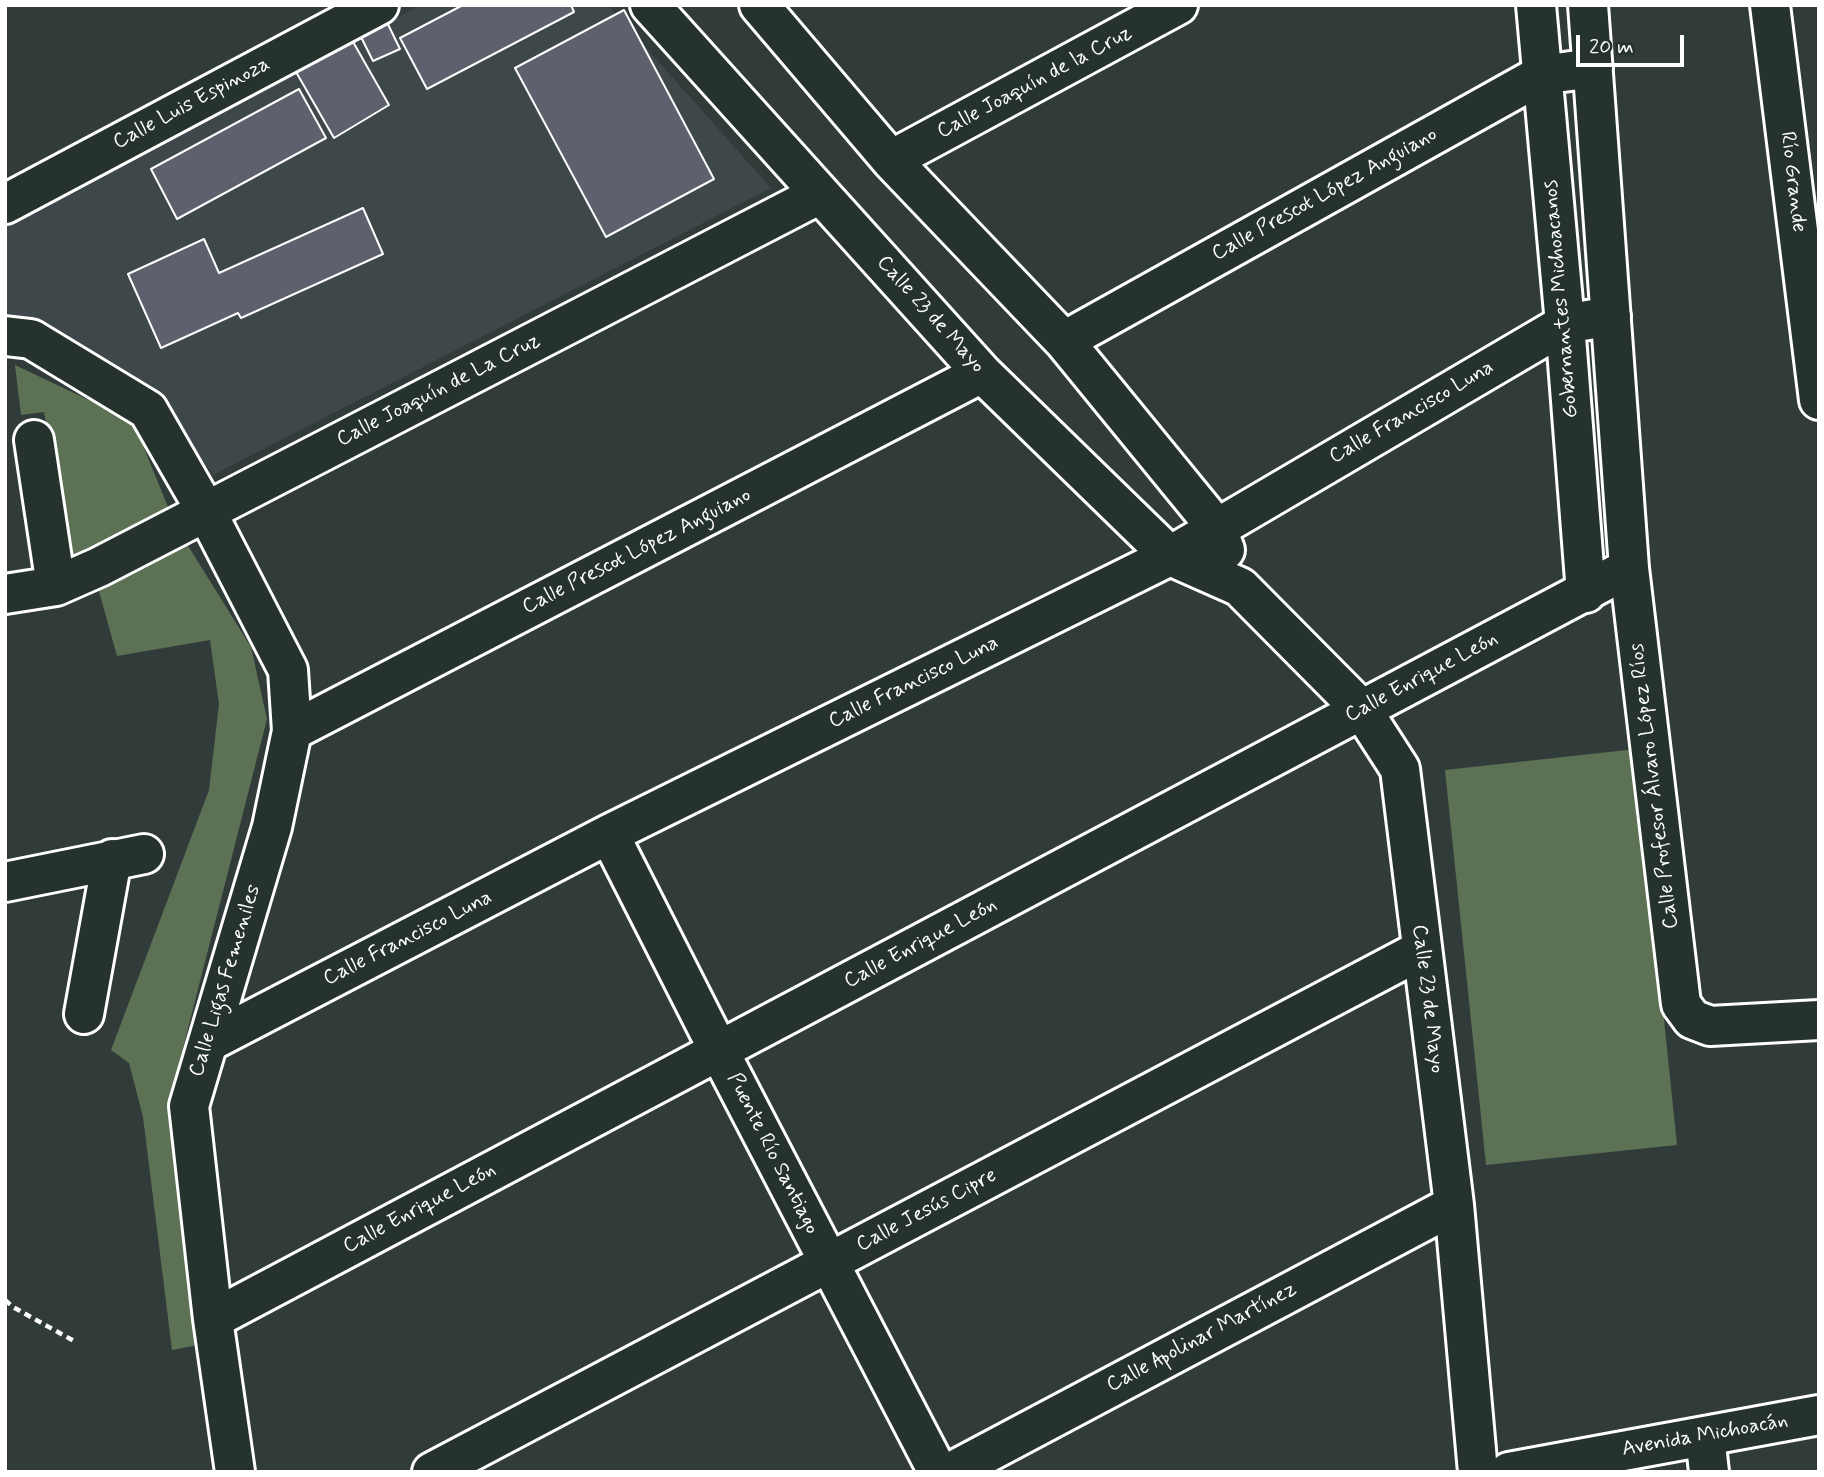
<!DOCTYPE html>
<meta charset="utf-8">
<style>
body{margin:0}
#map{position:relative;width:1824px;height:1477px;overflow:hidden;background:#313c3a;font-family:Mynerve,sans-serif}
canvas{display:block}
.frame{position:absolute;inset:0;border:7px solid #fff;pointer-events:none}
.scale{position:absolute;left:1576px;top:35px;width:108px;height:32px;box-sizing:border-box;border:4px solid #fff;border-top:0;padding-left:9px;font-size:21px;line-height:24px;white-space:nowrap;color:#fff;-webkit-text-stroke:5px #26332d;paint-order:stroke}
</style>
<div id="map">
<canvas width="1824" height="1477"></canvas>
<div class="frame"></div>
<div class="scale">20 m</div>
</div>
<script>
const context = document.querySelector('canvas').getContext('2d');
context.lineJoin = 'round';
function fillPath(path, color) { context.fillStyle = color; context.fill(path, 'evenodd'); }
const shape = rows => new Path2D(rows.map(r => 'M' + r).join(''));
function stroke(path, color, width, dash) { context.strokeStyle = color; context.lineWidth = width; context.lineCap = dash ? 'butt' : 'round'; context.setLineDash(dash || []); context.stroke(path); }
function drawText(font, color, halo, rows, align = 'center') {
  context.font = font + ' Mynerve,sans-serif'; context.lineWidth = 6; context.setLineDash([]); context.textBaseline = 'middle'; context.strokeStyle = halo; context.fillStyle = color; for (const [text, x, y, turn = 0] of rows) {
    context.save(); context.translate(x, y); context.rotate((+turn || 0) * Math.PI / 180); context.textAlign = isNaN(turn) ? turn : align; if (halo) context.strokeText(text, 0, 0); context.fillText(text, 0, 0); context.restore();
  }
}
const built = shape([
 [421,5,608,5,771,188,213,475,157,396,5,318,5,223]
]);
const green = shape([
 [15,365,133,421,170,512,70,561,44,412,21,415],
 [182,536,251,647,267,719,170,1099,198,1345,172,1350,143,1117,129,1063,111,1050,209,790,219,704,210,640,117,656,95,577],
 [1636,749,1677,1145,1486,1165,1445,770]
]);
const building = shape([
 [463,5,571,5,574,12,427,89,400,38,463,5],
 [624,10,714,179,606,237,515,68,624,10],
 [383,14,400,49,373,61,356,27,383,14],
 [348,33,389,105,334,138,292,65,348,33],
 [299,89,326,138,177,219,151,169,299,89],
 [363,208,383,254,241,318,238,313,161,348,128,274,204,239,219,273,363,208]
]);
const path = shape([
 [5,1300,13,1307,74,1341]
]);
const minor = shape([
 [650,5,982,373,1170,556,1240,587,1362,710,1400,769,1454,1205,1478,1472],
 [759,5,891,160,1064,341,1216,527,1225,550],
 [1536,5,1565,324,1586,593],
 [1588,5,1629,568,1681,1004,1692,1019,1710,1026,1819,1020],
 [891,160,1178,5],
 [5,204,379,5],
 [5,336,31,339,148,410,206,511,288,670,292,731,272,827,189,1106,213,1319,235,1472],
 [1064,341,1541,75,1593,68],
 [34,440,56,586],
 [5,594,56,586,99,567,820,194],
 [292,731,982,373],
 [609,834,719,1051,938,1472],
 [5,882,144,854],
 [84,1014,112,859],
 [209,1042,609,834,1170,556,1565,324,1611,316],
 [213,1319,1629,568],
 [1705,1436,1709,1472],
 [432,1472,1421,950],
 [951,1472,1454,1205],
 [1509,1472,1819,1415]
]);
const major = shape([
 [1770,5,1819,400]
]);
const streetNames = [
 ["Calle Joaquín de la Cruz",1035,83,-28],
 ["Calle Luis Espinoza",192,104,-28],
 ["Río Grande",1792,182,83],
 ["Calle Prescot López Anguiano",1325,195,-29],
 ["Gobernantes Michoacanos",1562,299,-95],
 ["Calle 23 de Mayo",930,315,48],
 ["Calle Joaquín de La Cruz",439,391,-27],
 ["Calle Francisco Luna",1412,413,-30],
 ["Calle Prescot López Anguiano",637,552,-27],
 ["Calle Enrique León",1422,678,-28],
 ["Calle Francisco Luna",914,683,-26],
 ["Calle Profesor Álvaro López Ríos",1655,786,-97],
 ["Calle Francisco Luna",408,939,-27],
 ["Calle Enrique León",921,944,-28],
 ["Calle Ligas Femeniles",226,981,-73],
 ["Calle 23 de Mayo",1427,999,83],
 ["Puente Río Santiago",772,1154,63],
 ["Calle Enrique León",420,1209,-28],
 ["Calle Jesús Cipre",927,1211,-28],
 ["Calle Apolinar Martínez",1202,1338,-28],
 ["Avenida Michoacán",1705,1436,-10]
];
fillPath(built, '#3e4749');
fillPath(green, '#5d7155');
fillPath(building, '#5d606d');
stroke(building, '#fff', 2);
stroke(minor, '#fff', 44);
stroke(major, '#fff', 44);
stroke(path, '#fff', 4.5, [7, 5]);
stroke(minor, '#26332d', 38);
stroke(major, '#26332d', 38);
drawText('21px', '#fff', '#26332d', streetNames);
</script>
